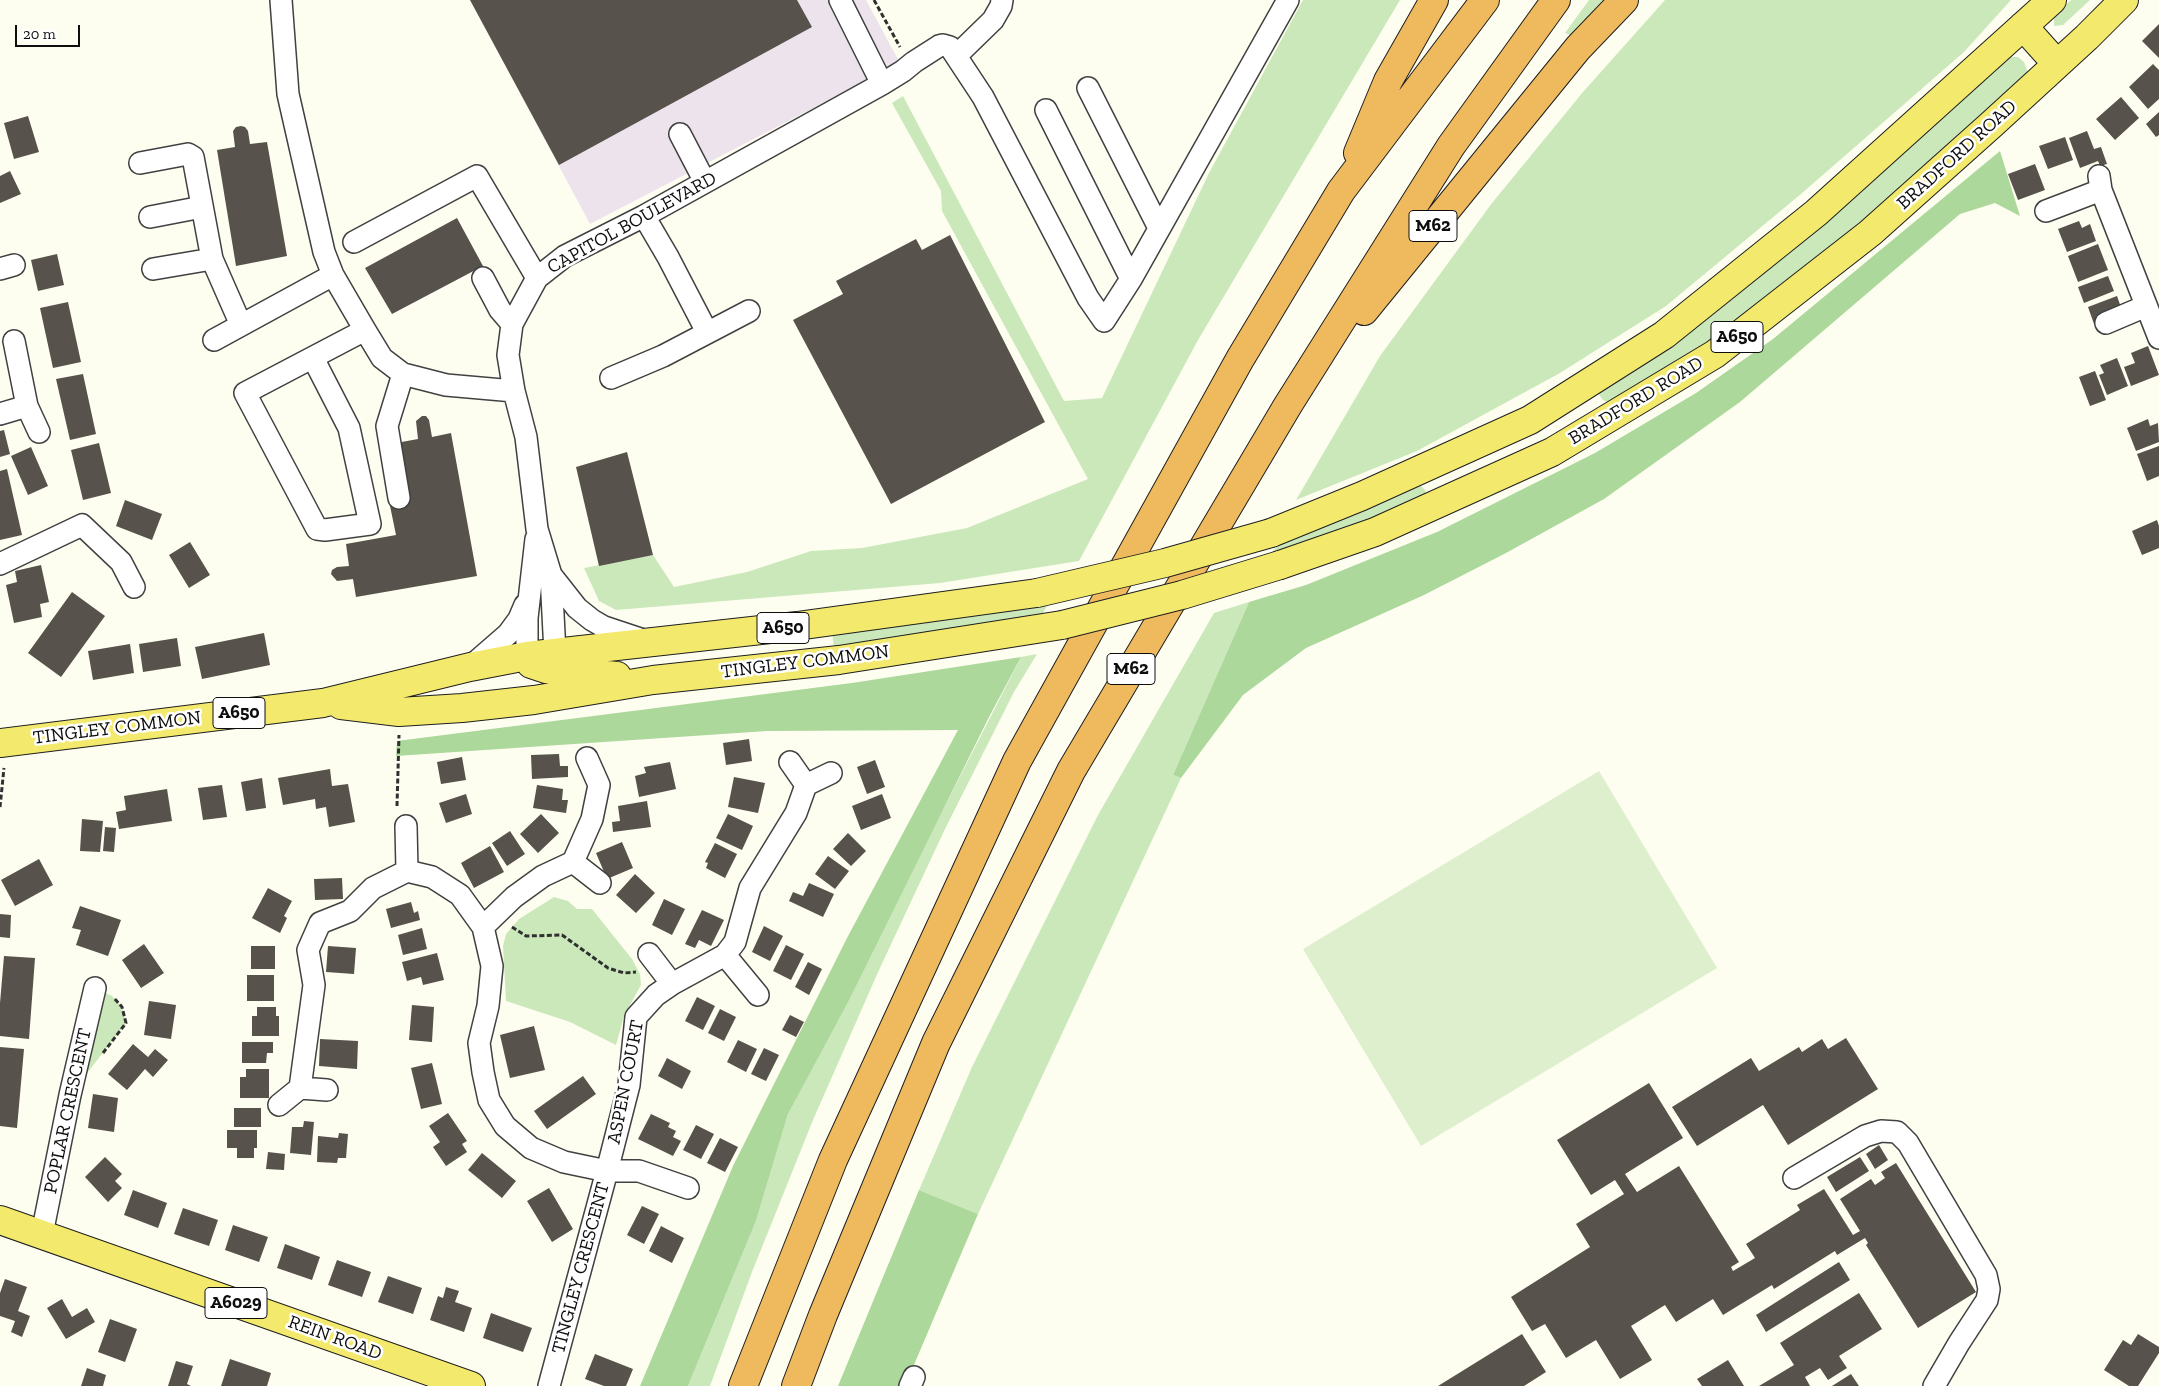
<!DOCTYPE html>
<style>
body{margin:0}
#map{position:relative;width:2159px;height:1386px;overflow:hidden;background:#fefef0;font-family:"Zilla Slab",serif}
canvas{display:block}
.scale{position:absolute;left:15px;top:25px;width:65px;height:22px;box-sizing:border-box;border:2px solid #0e0e0e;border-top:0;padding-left:6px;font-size:15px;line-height:18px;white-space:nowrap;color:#0e0e0e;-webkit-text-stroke:4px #fff;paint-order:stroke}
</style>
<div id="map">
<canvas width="2159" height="1386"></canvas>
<div class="scale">20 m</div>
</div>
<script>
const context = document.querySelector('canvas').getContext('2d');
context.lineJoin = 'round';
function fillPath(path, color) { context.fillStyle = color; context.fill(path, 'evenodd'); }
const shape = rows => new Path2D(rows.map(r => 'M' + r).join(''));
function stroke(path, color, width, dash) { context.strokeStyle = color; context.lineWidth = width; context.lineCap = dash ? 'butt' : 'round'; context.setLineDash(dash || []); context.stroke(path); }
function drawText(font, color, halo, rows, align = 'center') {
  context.font = font + ' "Zilla Slab",serif'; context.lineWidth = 5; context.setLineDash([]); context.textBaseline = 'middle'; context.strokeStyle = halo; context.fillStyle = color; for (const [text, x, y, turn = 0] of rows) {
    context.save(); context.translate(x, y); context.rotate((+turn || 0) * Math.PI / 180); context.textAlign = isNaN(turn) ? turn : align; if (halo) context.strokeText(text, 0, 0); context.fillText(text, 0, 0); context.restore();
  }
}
const industrial = shape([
 [470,0,866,0,900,63,590,224]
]);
const green = shape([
 [1303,0,1400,0,1198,340,1079,561,940,583,616,610,599,601,584,568,653,555,674,587,747,572,811,551,862,548,967,528,1088,479,942,211,941,191,892,103,903,96,1064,401,1102,398,1209,173],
 [1589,0,1608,0,1574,37,1565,33],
 [1665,0,2011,0,1964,52,1801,194,1666,306,1560,373,1417,451,1296,500,1380,356,1492,203,1583,92],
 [2071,0,2090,0,2063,25,2054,26,2054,19,2058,12],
 [2011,57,2018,57,2024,62,2027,70,2026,78,1870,217,1703,346,1609,403,1603,400,1599,395,1601,391,1689,331,1779,260,2002,61],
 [1417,486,1421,486,1425,490,1426,494,1422,500,1267,559,1282,540,1345,518],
 [1050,601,1041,616,834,648,832,632],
 [1249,602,1173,775,1181,778,978,1214,919,1190,972,1067,1098,815,1214,613],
 [1037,654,1014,692,945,829,879,970,813,1120,752,1272,710,1386,688,1386,756,1221,788,1114,1021,657],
 [554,897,568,901,577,909,592,909,632,959,640,974,641,985,624,1016,616,1045,570,1022,506,1001,503,946,506,934,519,919],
 [95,988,112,996,122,1007,126,1023,70,1095]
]);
const forest = shape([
 [2000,151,2020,216,1995,203,1960,214,1740,402,1604,499,1506,553,1424,595,1306,648,1243,695,1181,778,1173,775,1249,602,1306,585,1437,532,1595,453,1696,393,1773,339],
 [1021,657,989,717,849,1000,788,1114,756,1221,688,1386,640,1386,733,1166,847,938,958,730,767,731,396,756,397,741,852,683],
 [919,1190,978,1214,905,1386,838,1386]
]);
const pitch = shape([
 [1599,771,1717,968,1421,1146,1303,949]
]);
const building = shape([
 [470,0,797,0,812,27,559,165],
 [2159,24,2159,58,2142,41],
 [2153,64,2159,70,2159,99,2148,109,2129,87],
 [2121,97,2139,118,2115,140,2096,119],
 [2159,112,2159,135,2156,137,2146,124],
 [28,116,39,152,14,159,4,123],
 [241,126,245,127,248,131,250,144,267,142,287,256,236,266,217,150,235,147,233,131,236,127],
 [2087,131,2094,149,2101,147,2107,164,2100,166,2098,161,2080,168,2069,138],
 [2065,137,2073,160,2048,169,2039,146],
 [2035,164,2045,190,2018,200,2008,174],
 [10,171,21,194,0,203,0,176],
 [457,218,483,266,392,314,365,268],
 [2079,221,2082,228,2090,224,2096,241,2067,252,2058,229],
 [950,235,1045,422,891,504,793,320,843,294,836,281,916,239,922,250],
 [2098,244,2108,270,2078,282,2068,256],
 [57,254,64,285,38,291,31,260],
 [2108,276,2114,291,2084,303,2078,287],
 [2117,296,2123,313,2094,324,2088,307],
 [68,302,81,362,53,368,40,308],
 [2148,346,2159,375,2131,386,2124,367,2135,363,2131,353],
 [2117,358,2128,386,2107,395,2099,375,2104,373,2100,365],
 [2095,371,2106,400,2090,406,2079,377],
 [83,374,96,434,70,440,56,379],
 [422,416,426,416,429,420,432,437,451,433,477,576,356,597,353,579,337,581,331,574,332,570,337,567,349,566,346,544,396,535,389,501,396,443,418,439,416,421],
 [2148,419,2150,426,2158,423,2159,442,2136,451,2127,428],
 [4,430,10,454,0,457,0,431],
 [99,443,111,493,83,500,71,450],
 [2159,446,2159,476,2147,481,2137,454],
 [31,447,48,486,28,495,11,456],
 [627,452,653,555,599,566,576,467],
 [7,469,22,535,0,540,0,471],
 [125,500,162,514,152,540,116,526],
 [2157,520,2159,526,2159,548,2142,555,2132,531],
 [190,542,210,575,189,588,169,555],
 [41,565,49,602,40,604,42,617,14,623,6,585,17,582,15,571],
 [72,592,105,616,61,677,28,653],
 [264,633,270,665,202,679,195,647],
 [177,638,181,666,143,672,139,644],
 [130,644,134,673,93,680,88,651],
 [749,739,752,761,726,765,723,743],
 [559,754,560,766,568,766,568,777,532,779,531,755],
 [462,757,466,780,441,784,437,762],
 [875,760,885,787,867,794,857,767],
 [670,762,676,789,639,797,635,776,646,773,644,767],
 [330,769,332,786,348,784,355,822,329,827,326,807,316,809,315,799,283,805,278,778],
 [734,777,765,783,758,813,728,807],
 [262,778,266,808,246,811,241,782],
 [222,785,227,817,203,820,198,788],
 [537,785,563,789,562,800,568,800,566,813,533,808],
 [167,789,172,821,119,829,116,812,126,810,124,796],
 [466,794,472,814,446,823,439,803],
 [882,794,891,818,861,830,852,806],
 [647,801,651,827,613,832,612,822,620,821,618,806],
 [541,814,559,833,538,853,520,834],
 [728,814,753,826,742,850,716,838],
 [82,819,103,821,100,852,80,851],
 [105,827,116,828,114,852,103,851],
 [510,831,525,854,507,866,492,843],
 [848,833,866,851,851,866,833,849],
 [622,842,633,868,607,879,596,853],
 [715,843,737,854,725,878,706,868,708,863,705,862],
 [490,846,504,872,474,888,461,863],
 [828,856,849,871,835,889,815,874],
 [39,859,53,885,15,906,1,880],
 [635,874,655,893,636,913,616,895],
 [342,878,343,899,315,900,314,879],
 [809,883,834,894,823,917,789,901,793,892,803,896],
 [268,888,292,901,284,916,287,918,280,933,252,918],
 [664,899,685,909,672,935,652,925],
 [411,902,414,913,418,911,420,920,391,928,386,909],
 [80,906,121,920,108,956,76,945,81,930,72,928],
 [702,910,724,920,711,946,699,940,695,948,685,944],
 [0,914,11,915,10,938,0,937],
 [764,926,783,936,770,961,752,952],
 [422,928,427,949,403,955,398,935],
 [144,944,164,973,141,988,122,960],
 [786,945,804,954,791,980,773,971],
 [251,946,275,946,275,969,251,969],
 [328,946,356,948,354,974,326,972],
 [437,953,444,980,423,985,421,977,407,981,402,962],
 [4,956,35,958,29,1039,0,1036,0,1003],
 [808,962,822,969,809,995,795,987],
 [247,975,274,975,274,1001,247,1001],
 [697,997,715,1006,703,1030,685,1021],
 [149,1001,176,1005,171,1039,144,1035],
 [412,1005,434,1007,432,1042,409,1040],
 [257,1007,276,1007,276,1016,279,1016,279,1036,252,1036,252,1016,257,1016],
 [720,1009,736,1017,724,1041,708,1033],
 [790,1015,804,1022,796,1037,782,1030],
 [534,1026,545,1070,510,1078,500,1035],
 [1846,1038,1878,1089,1788,1145,1763,1105,1697,1146,1672,1107,1751,1058,1759,1071,1799,1047,1802,1052,1822,1039,1828,1049],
 [320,1039,358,1041,357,1069,319,1066],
 [738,1040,757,1049,746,1072,727,1062],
 [242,1042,273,1042,273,1053,267,1053,266,1063,242,1063],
 [133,1044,148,1057,155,1049,168,1060,153,1077,145,1069,127,1090,108,1074],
 [0,1047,24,1049,17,1128,0,1126],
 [764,1048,779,1055,766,1081,751,1074],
 [667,1058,691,1071,682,1089,658,1076],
 [432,1063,442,1104,421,1109,411,1068],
 [246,1069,269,1069,269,1098,240,1098,240,1077,246,1077],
 [583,1076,596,1094,547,1129,534,1111],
 [1649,1083,1683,1138,1625,1174,1637,1192,1679,1166,1739,1262,1731,1267,1733,1271,1755,1258,1746,1244,1800,1210,1797,1205,1824,1189,1853,1235,1860,1231,1840,1199,1871,1179,1875,1185,1885,1178,1881,1172,1896,1163,1976,1292,1918,1328,1866,1245,1868,1243,1865,1238,1837,1255,1835,1251,1774,1289,1772,1285,1723,1315,1713,1299,1676,1322,1665,1305,1631,1326,1652,1360,1620,1379,1596,1340,1566,1358,1545,1324,1532,1331,1511,1297,1590,1247,1576,1224,1624,1194,1615,1180,1591,1195,1557,1140],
 [93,1094,118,1098,114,1132,88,1128],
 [234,1108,261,1108,261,1127,234,1127],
 [448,1113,467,1141,462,1144,467,1152,446,1166,433,1147,440,1142,429,1126],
 [651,1114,670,1123,668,1127,676,1131,673,1137,681,1141,673,1156,638,1139],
 [304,1121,314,1122,311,1155,290,1153,292,1127,303,1127],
 [696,1125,714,1134,701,1159,683,1150],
 [227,1130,257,1130,257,1148,254,1148,254,1158,237,1158,237,1148,227,1148],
 [339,1133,348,1134,346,1158,338,1158,337,1163,317,1162,318,1136,338,1138],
 [720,1138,738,1147,725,1172,707,1163],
 [1879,1145,1888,1160,1875,1169,1866,1154],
 [268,1152,285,1154,284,1170,266,1169],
 [482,1153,516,1181,502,1198,468,1170],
 [105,1157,122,1174,115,1181,122,1188,108,1202,85,1177],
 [1860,1157,1869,1171,1836,1192,1827,1177],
 [549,1188,573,1229,552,1242,527,1201],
 [133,1190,167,1203,158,1228,124,1215],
 [642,1206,659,1214,644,1244,627,1235],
 [183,1208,218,1220,209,1246,174,1234],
 [233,1225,268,1237,259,1262,225,1250],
 [661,1226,684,1238,672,1263,649,1251],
 [285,1244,320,1257,312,1280,277,1268],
 [337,1260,371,1272,362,1297,328,1285],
 [1839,1262,1850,1280,1766,1332,1756,1315],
 [388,1276,422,1288,413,1314,378,1302],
 [5,1279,27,1287,18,1311,30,1316,22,1337,11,1332,15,1321,0,1316,0,1293],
 [446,1287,459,1291,455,1302,472,1308,464,1332,430,1320,438,1296,443,1298],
 [1859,1293,1882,1329,1839,1356,1847,1368,1828,1380,1820,1368,1805,1377,1810,1386,1759,1386,1794,1365,1780,1343],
 [62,1299,72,1317,87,1308,95,1322,66,1339,47,1308],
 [491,1313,532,1328,523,1352,483,1338],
 [110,1319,137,1329,125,1362,98,1352],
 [1522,1334,1546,1372,1524,1386,1438,1386],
 [2138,1334,2159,1347,2159,1353,2138,1386,2129,1386,2104,1370,2123,1340,2131,1345],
 [595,1354,633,1369,626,1386,604,1386,585,1379],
 [230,1359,271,1373,267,1386,221,1386],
 [1728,1360,1744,1386,1702,1386,1697,1379],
 [176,1361,193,1366,187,1384,191,1386,168,1386],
 [87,1368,106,1375,103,1386,81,1386],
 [1851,1374,1859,1386,1832,1386]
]);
const path = shape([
 [874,0,900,47],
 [397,806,399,735],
 [0,807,4,768],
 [512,927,526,936,562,935,608,968,624,973,636,972],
 [103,1053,126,1023,122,1007,114,998]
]);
const minor = shape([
 [281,0,288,94,324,252,333,275,365,330,382,358,403,374,446,385,514,391],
 [840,0,882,84],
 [956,56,993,20,1001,6,1002,0],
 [1088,88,1159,228],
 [1046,110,1131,279],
 [680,134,705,182],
 [140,163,188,154,193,157,212,259,241,325],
 [2099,176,2101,190,2159,338],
 [2046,211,2101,190],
 [644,216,668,257,707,332],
 [150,217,202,207],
 [354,242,477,176,537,278],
 [0,269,14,265],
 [153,269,212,259],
 [483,278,500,310,512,324],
 [2106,323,2146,306],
 [214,340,333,275],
 [14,341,27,406],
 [313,358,349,428,370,524,325,530,317,529,245,393,365,330],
 [611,378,663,356,749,311],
 [0,414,27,406,39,432],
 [399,498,387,426,403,374],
 [0,564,82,525,121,562,134,587],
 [551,575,577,608,592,620,604,627,646,641],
 [555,653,551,575,537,529,526,437,514,391,508,355,512,324,537,278,565,256,644,216,882,84,903,71,914,62,939,46,943,45,950,47,983,97,1088,298,1104,321,1131,279,1288,0],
 [527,656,527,618,536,539],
 [470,667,508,634,519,619,525,605],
 [587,758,599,785,592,819,573,862,600,883],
 [790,762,806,785,831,773],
 [406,826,407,871],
 [483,927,514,897,543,876,573,862],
 [649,954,672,984],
 [725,955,758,995],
 [300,1088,314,985,308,950,320,923,350,911,373,888,407,871,432,877,460,895,483,927,492,966,488,1006,479,1043,483,1072,489,1100,505,1126,531,1148,564,1162,607,1171,549,1386],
 [279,1105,300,1088,327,1090],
 [1794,1178,1865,1136,1881,1131,1897,1132,1908,1143,1986,1275,1989,1289,1987,1300,1959,1343,1934,1386],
 [688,1188,639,1171,607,1171,629,1085,636,1017,656,995,672,984,725,955,735,942,750,888,796,813,806,785],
 [42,1234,70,1095,95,988],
 [910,1386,914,1377]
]);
const major = shape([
 [2023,26,2057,64],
 [1271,533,1362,496,1530,420,1664,335,1816,213,2052,0],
 [1280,565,1375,532,1552,452,1715,354,1870,233,1992,124,2087,37,2124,0],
 [530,662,531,664,546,669,617,676],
 [341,705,399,712,462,708,534,700,653,680,839,660,1062,625],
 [0,743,323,703,470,667,527,656,797,626,1037,593],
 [0,1220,471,1386]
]);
const highway = shape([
 [1358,153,1388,81,1434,0],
 [1364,311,1578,48,1624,0],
 [743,1386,833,1160,1017,761,1240,359,1341,191,1485,0],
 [796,1386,823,1315,936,1043,1071,771,1288,405,1451,146,1556,0]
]);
const majorBridge = shape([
 [1037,593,1165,563,1271,533],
 [1062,625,1182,595,1280,565]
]);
const shields = [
 [1433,226,48],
 [1737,337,52],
 [783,628,52],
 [1131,669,48],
 [239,713,52],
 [236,1303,62]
];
const shieldNames = [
 ["M62",1433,226],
 ["A650",1737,337],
 ["A650",783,628],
 ["M62",1131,669],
 ["A650",239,713],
 ["A6029",236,1303]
];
const streetNames = [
 ["BRADFORD ROAD",1957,155,-42],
 ["CAPITOL BOULEVARD",632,223,-29],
 ["BRADFORD ROAD",1636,401,-31],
 ["TINGLEY COMMON",805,662,-7],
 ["TINGLEY COMMON",117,728,-7],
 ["ASPEN COURT",626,1082,-79],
 ["POPLAR CRESCENT",68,1111,-78],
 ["TINGLEY CRESCENT",581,1268,-75],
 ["REIN ROAD",335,1338,20]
];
fillPath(industrial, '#ede3ec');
fillPath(green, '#cbe8bb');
fillPath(forest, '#acd89b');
fillPath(pitch, '#ddefcc');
fillPath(building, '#57524b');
stroke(minor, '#414141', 24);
stroke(major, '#1f1f1f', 30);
stroke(highway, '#1f1f1f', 30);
stroke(path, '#303030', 3, [5, 2.5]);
stroke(minor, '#fff', 21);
stroke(major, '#f3e96c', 28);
stroke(highway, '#efb95e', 28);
stroke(majorBridge, '#1f1f1f', 30, []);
stroke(majorBridge, '#f3e96c', 28);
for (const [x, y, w] of shields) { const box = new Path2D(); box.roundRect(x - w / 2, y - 15.5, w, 31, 4); context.fillStyle = '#fff'; context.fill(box); stroke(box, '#0e0e0e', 1); }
drawText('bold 18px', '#0e0e0e', null, shieldNames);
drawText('19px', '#0e0e0e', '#fff', streetNames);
</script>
